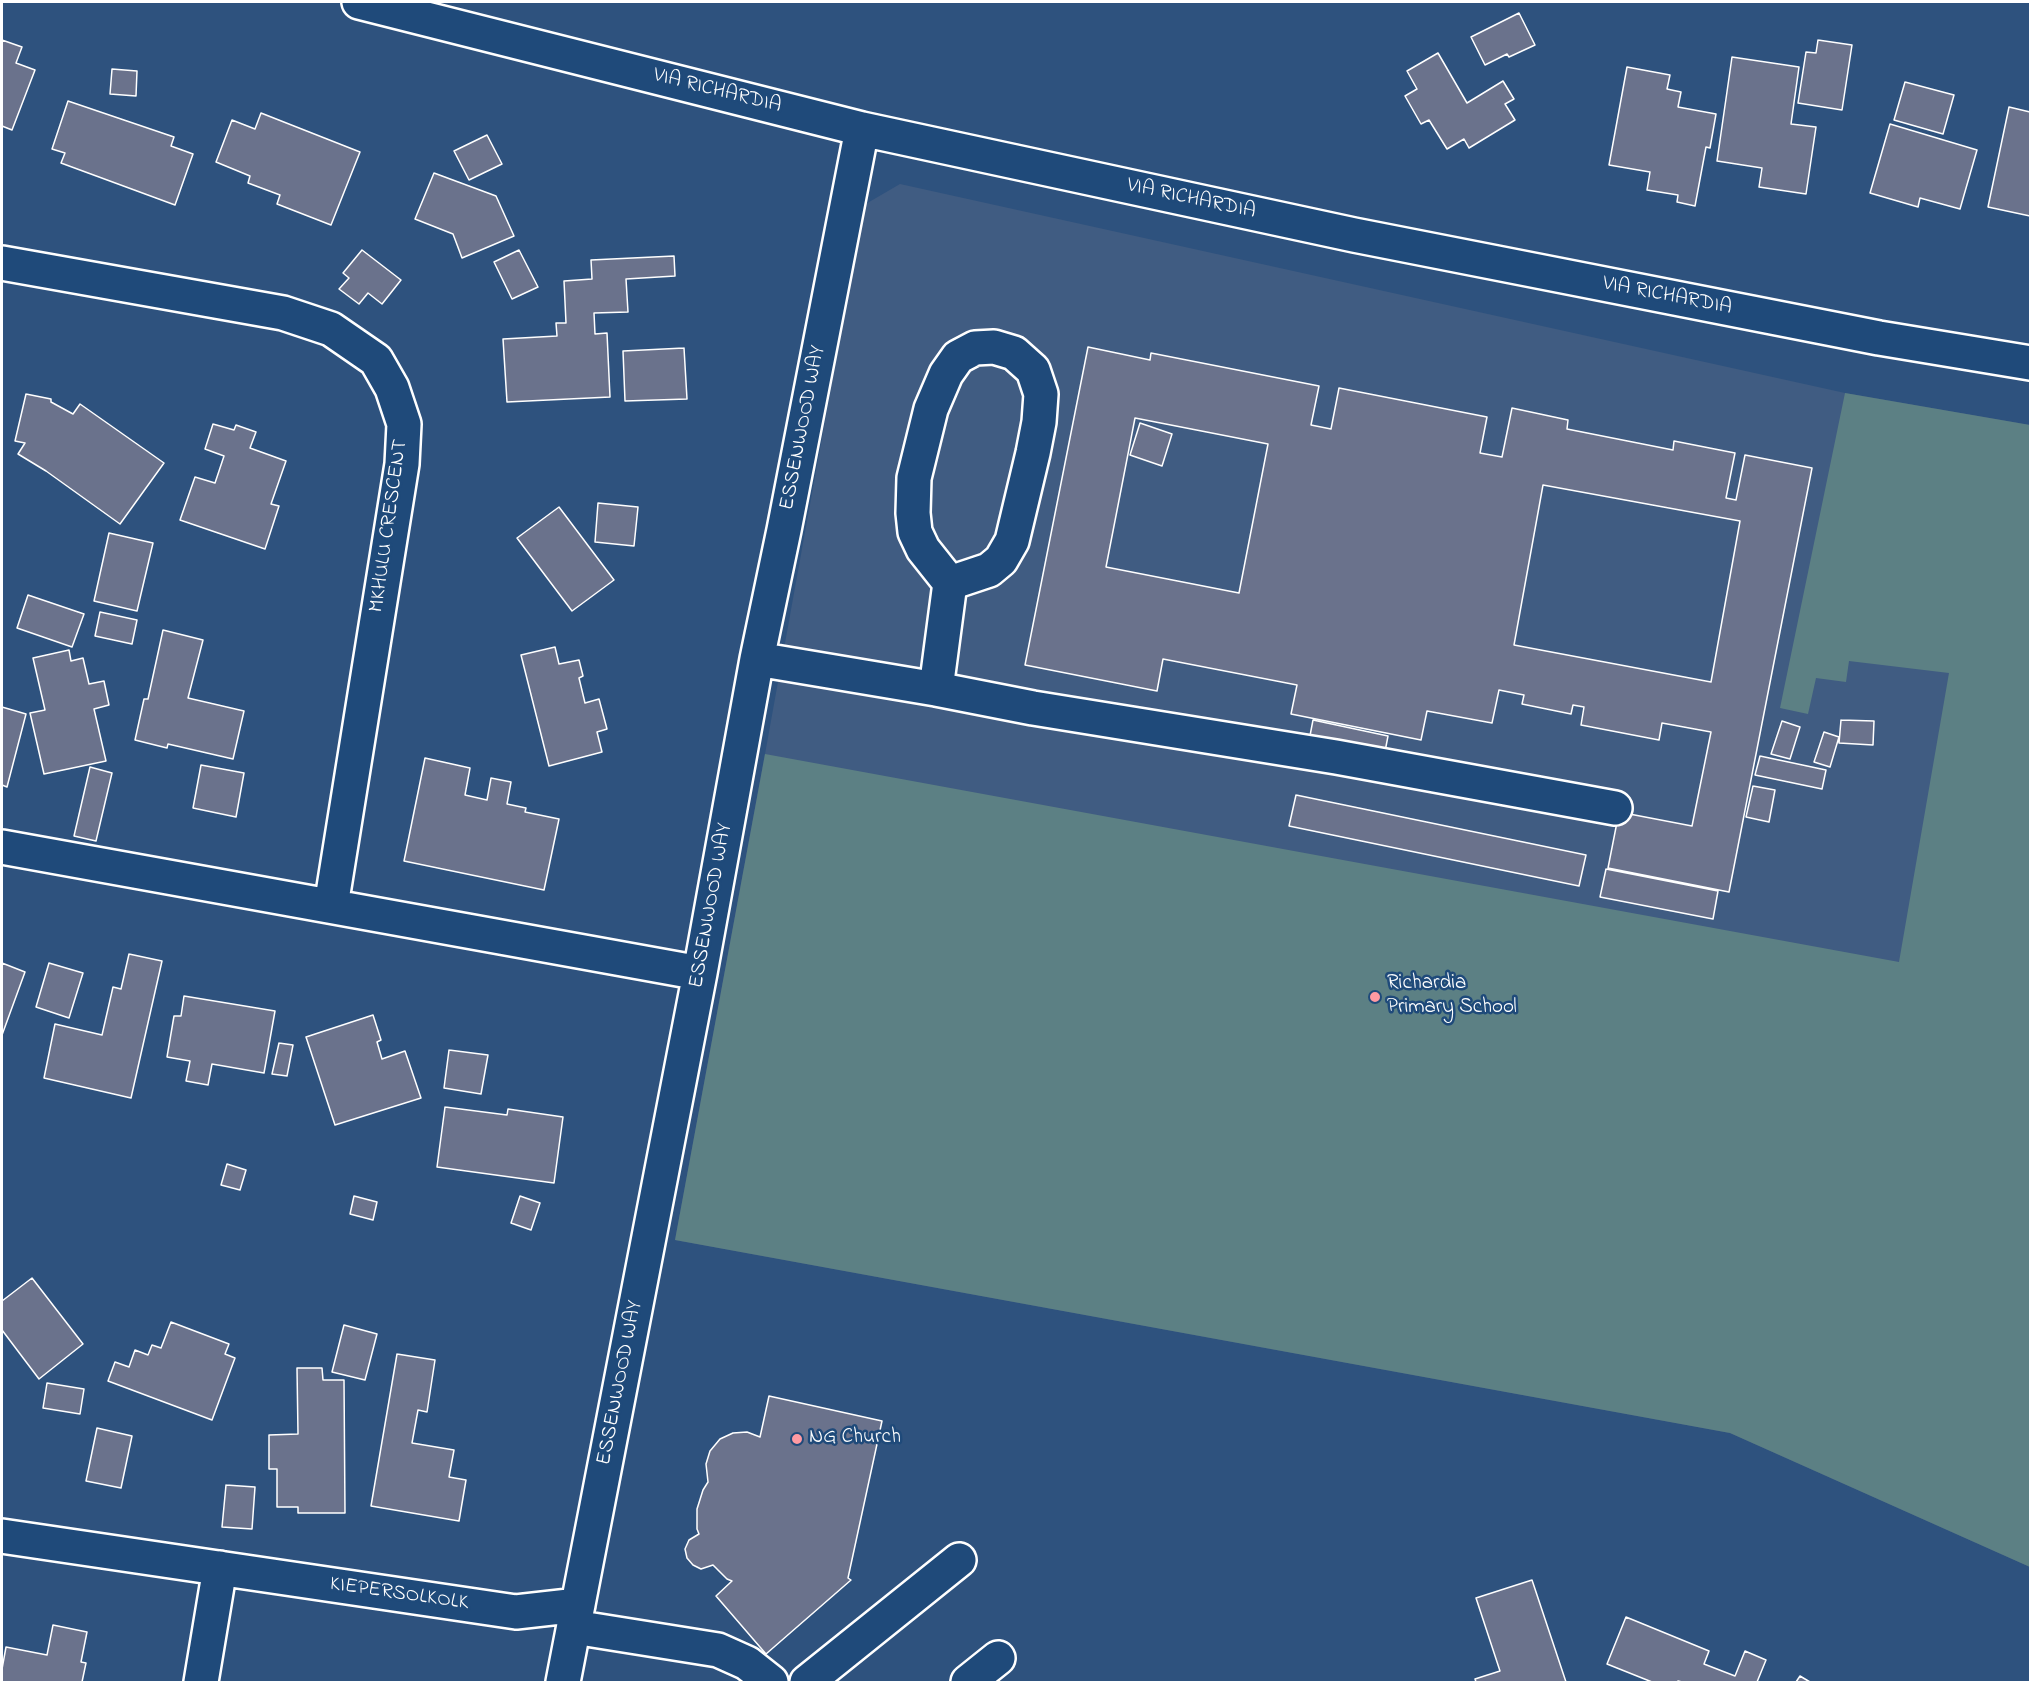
<!DOCTYPE html>
<style>
body{margin:0}
#map{position:relative;width:2032px;height:1684px;overflow:hidden;background:#2e527e;font-family:"Indie Flower",sans-serif}
canvas{display:block}
.frame{position:absolute;inset:0;border:3px solid #fff;pointer-events:none}
</style>
<div id="map">
<canvas width="2032" height="1684"></canvas>
<div class="frame"></div>
</div>
<script>
const context = document.querySelector('canvas').getContext('2d');
context.lineJoin = 'round';
function fillPath(path, color) { context.fillStyle = color; context.fill(path, 'evenodd'); }
const shape = rows => new Path2D(rows.map(r => 'M' + r).join(''));
function stroke(path, color, width, dash) { context.strokeStyle = color; context.lineWidth = width; context.lineCap = dash ? 'butt' : 'round'; context.setLineDash(dash || []); context.stroke(path); }
function drawText(font, color, halo, rows, align = 'center') {
  context.font = font + ' "Indie Flower",sans-serif'; context.lineWidth = 5; context.setLineDash([]); context.textBaseline = 'middle'; context.strokeStyle = halo; context.fillStyle = color; for (const [text, x, y, turn = 0] of rows) {
    context.save(); context.translate(x, y); context.rotate((+turn || 0) * Math.PI / 180); context.textAlign = isNaN(turn) ? turn : align; if (halo) context.strokeText(text, 0, 0); context.fillText(text, 0, 0); context.restore();
  }
}
const built = shape([
 [900,184,1845,393,2030,425,2030,1567,1730,1433,675,1240,765,754,864,205]
]);
const green = shape([
 [1845,393,2030,425,2030,1567,1730,1433,675,1240,765,754,1899,962,1949,673,1849,661,1846,682,1816,678,1808,714,1780,708]
]);
const building = shape([
 [1519,13,1535,45,1509,57,1507,54,1485,65,1471,37,1519,13],
 [2,40,22,47,16,63,35,70,12,130,2,126,2,40],
 [1818,40,1852,45,1842,110,1798,103,1806,52,1816,53,1818,40],
 [1438,53,1467,103,1503,81,1514,99,1505,104,1515,120,1469,148,1464,139,1447,149,1429,120,1421,124,1405,96,1417,89,1407,71,1438,53],
 [1732,57,1799,67,1791,124,1816,127,1806,194,1759,187,1762,168,1717,161,1732,57],
 [1627,67,1670,75,1667,89,1681,92,1678,107,1716,114,1710,148,1706,147,1695,206,1677,202,1678,195,1647,190,1650,172,1609,165,1627,67],
 [112,69,137,71,136,96,110,94,112,69],
 [1905,82,1954,95,1943,134,1894,120,1905,82],
 [68,101,174,137,171,146,193,154,175,205,61,163,65,153,52,149,68,101],
 [2009,107,2030,112,2030,216,1988,207,2009,107],
 [261,113,360,152,331,225,277,204,280,195,248,183,250,176,216,162,232,120,255,129,261,113],
 [1890,124,1977,150,1960,209,1920,198,1918,207,1870,193,1890,124],
 [487,135,502,164,469,180,454,151,487,135],
 [434,173,496,196,514,236,462,258,453,234,415,219,434,173],
 [362,250,401,280,382,304,368,293,359,304,339,289,349,278,343,273,362,250],
 [519,250,538,287,512,299,494,262,519,250],
 [674,256,675,276,626,279,628,312,594,313,595,334,607,333,610,397,507,402,503,339,557,336,556,323,566,323,564,281,592,279,591,260,674,256],
 [1088,347,1150,360,1151,353,1319,386,1311,425,1331,429,1339,388,1487,417,1480,453,1502,457,1512,408,1568,420,1567,429,1673,450,1674,441,1735,453,1726,498,1736,500,1745,455,1812,468,1729,892,1608,868,1619,812,1692,826,1711,732,1662,723,1659,740,1581,725,1584,707,1573,705,1571,714,1522,704,1524,695,1499,690,1492,723,1427,711,1421,740,1291,714,1297,685,1163,659,1157,691,1025,665,1088,347],
 [1135,418,1268,444,1239,593,1106,567,1135,418],
 [1543,485,1740,521,1711,682,1514,645,1543,485],
 [684,348,687,399,625,401,623,351,684,348],
 [26,394,51,399,51,402,73,414,80,404,164,463,120,524,46,471,18,454,25,443,15,441,26,394],
 [1140,423,1172,434,1162,466,1130,455,1140,423],
 [213,424,234,430,236,425,256,432,250,448,286,461,271,504,279,506,265,549,180,520,195,477,215,483,224,456,205,449,213,424],
 [598,503,638,507,634,546,595,542,598,503],
 [559,507,614,580,572,611,517,538,559,507],
 [109,533,153,543,137,611,94,601,109,533],
 [28,595,84,614,72,647,17,628,28,595],
 [100,612,137,620,132,644,95,636,100,612],
 [163,630,203,640,188,698,244,711,233,759,168,744,167,748,135,740,144,699,148,699,163,630],
 [555,647,559,664,579,660,583,676,579,678,585,703,599,699,607,729,597,732,602,752,549,766,521,655,555,647],
 [69,650,71,661,83,658,89,684,104,681,109,705,94,709,106,761,44,774,30,713,45,710,33,658,69,650],
 [2,707,26,714,7,787,2,785,2,707],
 [1313,720,1388,736,1383,762,1308,746,1313,720],
 [1841,720,1874,721,1873,745,1839,743,1841,720],
 [1782,721,1800,727,1790,759,1771,754,1782,721],
 [1824,732,1839,737,1830,767,1814,762,1824,732],
 [1760,756,1826,770,1822,789,1755,775,1760,756],
 [425,758,470,768,465,795,487,800,491,778,511,782,507,804,526,808,525,812,559,819,544,890,404,861,425,758],
 [201,765,244,773,236,817,193,808,201,765],
 [90,767,112,773,96,841,74,836,90,767],
 [1753,786,1775,790,1769,822,1746,817,1753,786],
 [1296,795,1586,855,1579,886,1289,826,1296,795],
 [1606,869,1718,891,1713,919,1600,897,1606,869],
 [129,954,162,961,131,1098,44,1078,55,1024,102,1035,113,987,121,989,129,954],
 [2,963,25,972,2,1035,2,963],
 [49,963,83,973,69,1018,36,1007,49,963],
 [184,996,275,1011,264,1073,212,1064,208,1085,186,1081,190,1061,167,1057,174,1016,181,1016,184,996],
 [373,1015,381,1040,377,1042,382,1059,405,1051,421,1098,335,1125,306,1037,373,1015],
 [279,1043,293,1045,287,1076,272,1074,279,1043],
 [449,1050,488,1055,481,1094,444,1088,449,1050],
 [445,1107,507,1115,508,1109,563,1117,554,1183,437,1167,445,1107],
 [227,1164,246,1170,240,1190,221,1185,227,1164],
 [354,1196,377,1202,373,1220,350,1214,354,1196],
 [520,1196,540,1203,531,1230,511,1223,520,1196],
 [32,1278,83,1344,39,1379,2,1330,2,1301,32,1278],
 [171,1322,229,1344,225,1354,235,1358,212,1420,108,1381,115,1362,129,1367,135,1350,148,1355,152,1345,161,1348,171,1322],
 [344,1325,377,1334,365,1380,332,1372,344,1325],
 [397,1354,435,1360,427,1412,418,1410,412,1443,454,1450,449,1477,466,1480,459,1521,371,1506,397,1354],
 [297,1368,322,1368,323,1380,344,1380,345,1513,298,1513,298,1507,277,1507,277,1469,269,1469,269,1435,298,1434,297,1368],
 [47,1383,84,1389,80,1414,43,1408,47,1383],
 [769,1396,882,1421,848,1578,851,1580,766,1654,716,1596,732,1581,727,1579,713,1565,701,1569,693,1565,687,1558,685,1549,689,1540,699,1534,697,1529,697,1509,703,1490,708,1482,706,1464,710,1451,720,1439,733,1433,747,1432,760,1437,769,1396],
 [97,1428,132,1436,121,1488,86,1481,97,1428],
 [226,1485,255,1487,252,1529,222,1527,226,1485],
 [1532,1580,1566,1682,1476,1682,1475,1679,1500,1671,1476,1598,1532,1580],
 [1626,1617,1709,1651,1704,1664,1735,1676,1745,1651,1766,1660,1757,1682,1682,1682,1678,1681,1677,1682,1652,1682,1607,1664,1626,1617],
 [53,1625,87,1632,81,1662,86,1663,82,1682,2,1682,2,1669,6,1647,47,1655,53,1625],
 [1800,1676,1810,1682,1796,1682,1800,1676]
]);
const minor = shape([
 [359,2,862,129,1354,235,1879,338,2030,363],
 [2,263,283,313,331,329,376,360,392,388,404,424,402,464,331,906],
 [757,659,936,689,1033,708,1336,757,1615,808],
 [936,689,950,583,923,549,915,532,913,513,914,478,931,409,946,374,958,357,975,348,994,347,1014,353,1033,370,1041,394,1039,422,1033,453,1012,541,1001,560,989,570,950,583],
 [2,847,700,973],
 [2,1536,516,1612,578,1605],
 [574,1627,718,1650,747,1663,771,1682],
 [201,1682,220,1568],
 [563,1682,700,973,757,659,784,530,862,129],
 [807,1682,959,1560],
 [968,1682,998,1658]
]);
const markers = [
 [1375,997,6,"#ff9aa2"],
 [797,1439,6,"#ff9aa2"]
];
const streetNames = [
 ["VIA RICHARDIA",717,92,14],
 ["VIA RICHARDIA",1191,200,12],
 ["VIA RICHARDIA",1667,297,11],
 ["ESSENWOOD WAY",804,428,-79],
 ["MKHULU CRESCENT",390,526,-82],
 ["ESSENWOOD WAY",712,906,-80],
 ["ESSENWOOD WAY",621,1383,-79],
 ["KIEPERSOLKOLK",399,1595,8]
];
const poiNames = [
 ["Richardia",1387,985],
 ["Primary School",1387,1009],
 ["NG Church",809,1439]
];
fillPath(built, '#405c82');
fillPath(green, '#5c8084');
fillPath(building, '#6a728c');
stroke(building, '#fff', 1.5);
stroke(minor, '#fff', 38);
stroke(minor, '#1f4a7a', 33);
for (const [x, y, r, color] of markers) { const dot = new Path2D(); dot.arc(x, y, r, 0, 2 * Math.PI); context.fillStyle = color; context.fill(dot); stroke(dot, '#1f4a7a', 2); }
drawText('21px', '#fff', '#1f4a7a', streetNames);
drawText('21px', '#fff', '#1f4a7a', poiNames, 'left');
</script>
